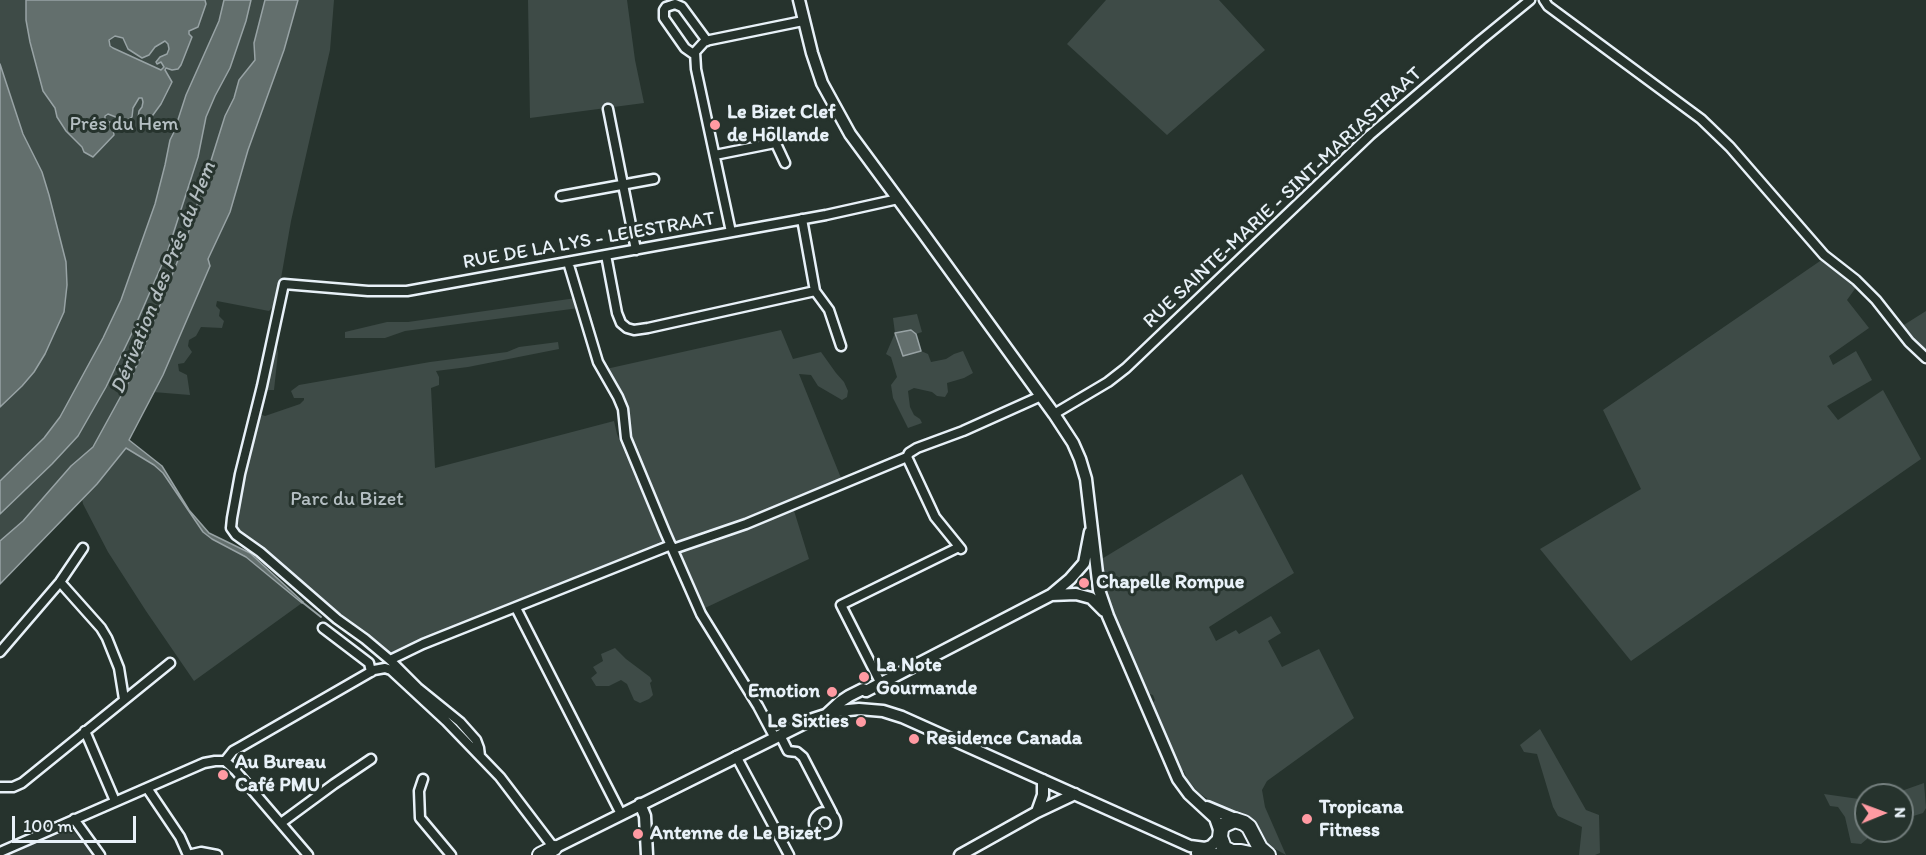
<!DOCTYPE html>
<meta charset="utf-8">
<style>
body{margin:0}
#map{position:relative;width:1926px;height:855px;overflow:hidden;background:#26332d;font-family:Itim,sans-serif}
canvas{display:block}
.north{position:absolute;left:1854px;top:783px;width:60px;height:60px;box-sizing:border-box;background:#26332d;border:2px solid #747f7e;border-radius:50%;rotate:89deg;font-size:16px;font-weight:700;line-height:24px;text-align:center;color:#e8f1f8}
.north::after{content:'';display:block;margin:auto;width:21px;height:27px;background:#ff9aa2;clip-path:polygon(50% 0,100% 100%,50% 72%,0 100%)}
.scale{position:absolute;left:12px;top:816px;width:124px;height:27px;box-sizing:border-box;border:3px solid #e8f1f8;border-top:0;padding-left:8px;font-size:18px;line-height:21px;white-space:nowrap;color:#e8f1f8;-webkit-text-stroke:4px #26332d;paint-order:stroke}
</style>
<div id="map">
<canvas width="1926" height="855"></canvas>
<div class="north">N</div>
<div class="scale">100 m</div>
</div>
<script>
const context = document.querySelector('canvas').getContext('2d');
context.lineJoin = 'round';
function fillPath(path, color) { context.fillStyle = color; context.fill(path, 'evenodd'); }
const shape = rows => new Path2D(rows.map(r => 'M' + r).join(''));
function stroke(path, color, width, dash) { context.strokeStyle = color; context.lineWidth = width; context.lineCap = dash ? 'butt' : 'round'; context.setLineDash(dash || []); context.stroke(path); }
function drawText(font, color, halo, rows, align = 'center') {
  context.font = font + ' Itim,sans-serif'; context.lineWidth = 6; context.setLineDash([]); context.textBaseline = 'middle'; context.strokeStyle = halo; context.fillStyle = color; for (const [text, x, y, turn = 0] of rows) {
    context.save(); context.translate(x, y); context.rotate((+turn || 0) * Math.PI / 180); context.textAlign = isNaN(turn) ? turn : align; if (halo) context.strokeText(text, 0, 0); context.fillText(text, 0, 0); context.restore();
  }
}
const built = shape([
 [70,826,92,855,7,855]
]);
const green = shape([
 [0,0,334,0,330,50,291,221,280,284,273,307,269,311,217,301,216,306,220,310,219,316,224,321,222,328,201,327,196,336,189,340,188,346,192,352,184,363,178,364,179,371,187,375,190,395,153,392,163,375,210,266,208,259,230,212,247,154,129,440,0,583],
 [528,0,627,0,635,60,644,103,530,118],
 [1106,0,1219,0,1265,50,1167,135,1067,44],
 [1823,259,1857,286,1847,300,1869,328,1829,356,1833,365,1856,351,1872,380,1827,406,1838,420,1883,390,1921,459,1631,661,1540,549,1641,489,1603,410],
 [576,298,579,308,405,331,385,338,345,338,345,332,387,322,408,322],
 [1926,311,1926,354,1899,328],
 [917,314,922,332,916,334,911,330,903,355,921,351,928,354,931,362,946,359,954,354,963,351,973,373,964,378,947,383,948,392,945,397,937,396,932,392,914,388,908,391,910,407,914,415,920,419,922,423,908,428,893,398,891,385,897,377,891,357,886,354,895,333,893,318],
 [781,330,793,359,821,352,836,373,844,382,848,391,847,397,842,400,818,386,811,375,799,374,841,478,791,501,809,559,705,608,675,539,671,539,629,437,626,406,622,396,615,380,606,369],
 [558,342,559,349,468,367,436,371,439,377,439,385,431,388,435,468,614,421,617,434,665,548,511,602,387,655,333,612,276,560,237,531,236,511,259,414,265,416,300,404,304,400,304,398,294,398,291,391,299,385,430,362,507,352,519,347],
 [273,346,277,347,278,353,274,390,264,390],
 [126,448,154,465,163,473,203,532,212,539,246,557,302,603,194,681,146,611,108,552,83,504,82,499],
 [1242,474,1294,573,1209,627,1216,641,1236,630,1239,634,1271,616,1281,633,1268,641,1282,667,1319,649,1354,718,1267,781,1262,790,1265,807,1286,855,1268,845,1261,837,1256,823,1252,819,1246,814,1238,813,1212,802,1199,793,1187,779,1184,771,1178,771,1150,706,1155,700,1153,695,1146,693,1105,593,1100,560],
 [615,648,626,659,650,677,652,681,650,683,653,695,649,699,640,703,634,700,627,684,621,680,609,686,596,686,591,678,597,673,593,667,603,661,601,654],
 [1540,729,1586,810,1599,815,1600,853,1595,855,1579,855,1582,827,1558,816,1553,807,1537,754,1524,752,1520,745],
 [1924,783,1926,808,1923,813,1907,818,1905,832,1902,835,1895,834,1893,831,1902,831,1902,795,1890,795],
 [1824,794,1866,800,1866,831,1869,831,1867,839,1861,844,1851,843,1845,817,1838,807,1830,806]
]);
const water = shape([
 [26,0,205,0,206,4,198,27,189,31,189,34,192,37,181,65,178,69,172,70,166,68,165,70,172,82,161,104,150,119,143,121,138,118,139,111,142,107,143,102,142,98,139,98,133,108,132,117,126,121,108,114,105,116,105,120,112,123,114,135,93,157,84,152,82,147,66,131,57,117,55,108,43,91,30,42,26,20,26,0],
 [115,36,123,38,128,49,142,58,149,55,155,47,165,41,168,44,169,49,167,54,160,57,156,62,157,64,161,62,164,67,161,70,113,48,110,46,109,40,115,36],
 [224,0,251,0,246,21,230,68,215,96,206,117,198,157,167,253,133,331,106,387,78,436,52,464,0,514,0,481,44,438,60,417,103,338,121,300,155,204,165,165,170,140,174,132,186,95,219,21,224,0],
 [265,0,298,0,284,50,248,150,230,212,208,259,210,266,163,375,129,440,162,466,189,510,209,533,250,553,303,602,302,603,246,557,212,539,203,532,163,473,154,465,126,448,97,484,0,584,0,541,23,521,71,466,93,447,133,374,144,348,154,320,186,240,225,116,234,98,239,80,255,60,254,43,265,0],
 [0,64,23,134,42,172,49,195,66,262,67,285,64,312,45,354,34,372,22,386,0,407,0,64],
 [911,330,916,334,921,351,903,356,895,333,911,330]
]);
const stream = shape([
 [302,602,321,617]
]);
const minor = shape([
 [1544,0,1548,6,1701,119,1730,147,1824,255,1856,280,1876,300,1909,342,1926,358],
 [695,55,685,48,664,18,664,10,666,7,675,4,682,7,707,41],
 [608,109,636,250],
 [771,133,785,163],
 [715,155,775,143],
 [561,196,654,179],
 [802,219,815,291],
 [731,232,696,69,695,52,705,41,803,21],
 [606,255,617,313,621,323,627,328,634,330,648,328,815,291,829,310,841,346],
 [568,262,598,362,618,397,623,409,626,438,665,532,701,614,758,706,775,738],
 [1054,414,1108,382,1126,368,1370,135,1481,40,1530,0],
 [907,457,935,517,961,549],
 [673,549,746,524,907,457,909,453,917,448,963,431,1041,396],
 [60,582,101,628,107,638,119,668,124,699],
 [516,608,621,814],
 [323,628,369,663,371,672],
 [0,652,60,582,83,548],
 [390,660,423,644,671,545],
 [880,682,841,605,959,547],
 [85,731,115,801],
 [780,735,788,751,797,752,803,757,832,813],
 [480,756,479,748,476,740,460,722,418,688,390,660,365,639,337,619,260,552,236,535,231,528,232,518,240,474,262,386,284,284,368,291,407,291,826,215,898,199],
 [736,756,789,855],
 [225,761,233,751,242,746,374,670,385,668,391,670,446,721,500,777,554,848],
 [423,779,419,791,420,818,451,855],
 [0,787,13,787,22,783,170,663],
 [147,788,180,837,188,855],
 '814 823a11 11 0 1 1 22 0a11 11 0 1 1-22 0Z',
 [74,819,100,855],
 [281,823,334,784,371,759],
 [0,852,204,763,215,761,225,761,235,770,308,855],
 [188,855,201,852,217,855]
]);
const tertiary = shape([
 [799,0,812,53,822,83,850,134,923,233,1054,414,1073,443,1080,459,1086,479,1099,590,1108,616,1178,779,1189,794,1215,818,1220,832],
 [1051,595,1076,594,1091,598,1104,611],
 [827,714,840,702,849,696,863,689,866,691,1051,595,1070,579,1084,563,1090,532],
 [640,804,645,816,647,855],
 [1207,807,1238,820],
 [1037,812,1043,795,1043,780],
 [554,848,813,719,838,711,859,709,883,711,902,717,1190,846,1205,848,1211,846,1220,837],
 [1197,853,1207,855,1232,852],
 [960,855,1037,812,1075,794]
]);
const primary = shape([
 [540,855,554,848],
 [1255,855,1241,852,1232,852,1224,848,1220,837,1221,829,1224,825,1235,820,1244,823,1249,827,1260,848,1268,855]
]);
const markers = [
 [715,125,6,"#ff9aa2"],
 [1084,583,6,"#ff9aa2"],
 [864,677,6,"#ff9aa2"],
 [832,692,6,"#ff9aa2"],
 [861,722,6,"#ff9aa2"],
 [914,739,6,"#ff9aa2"],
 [223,775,6,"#ff9aa2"],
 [1307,819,6,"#ff9aa2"],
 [638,834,6,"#ff9aa2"]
];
const poiNames = [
 ["Le Bizet Clef",727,113],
 ["de Hollande",727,136],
 ["Chapelle Rompue",1096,583],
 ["La Note",876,666],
 ["Gourmande",876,689],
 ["Emotion",820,692,"right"],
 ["Le Sixties",849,722,"right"],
 ["Residence Canada",926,739],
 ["Au Bureau",235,763],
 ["Café PMU",235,786],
 ["Tropicana",1319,808],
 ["Fitness",1319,831],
 ["Antenne de Le Bizet",650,834]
];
const parkNames = [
 ["Prés du Hem",124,125],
 ["Parc du Bizet",347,500]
];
const streetNames = [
 ["RUE SAINTE-MARIE - SINT-MARIASTRAAT",1283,198,-43],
 ["RUE DE LA LYS - LEIESTRAAT",589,241,-10]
];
const waterNames = [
 ["Dérivation des Prés du Hem",164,278,-68]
];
fillPath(built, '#333f3a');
fillPath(green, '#3e4b47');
fillPath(water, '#636f6d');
stroke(water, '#98a3a5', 1.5);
stroke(stream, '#98a3a5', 2);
stroke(minor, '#e8f1f8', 13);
stroke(tertiary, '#e8f1f8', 15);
stroke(primary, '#e8f1f8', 18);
stroke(minor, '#26332d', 8);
stroke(tertiary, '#26332d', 10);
stroke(primary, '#26332d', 14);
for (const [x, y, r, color] of markers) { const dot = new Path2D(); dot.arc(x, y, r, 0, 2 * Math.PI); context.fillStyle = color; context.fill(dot); stroke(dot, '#26332d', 2); }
drawText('bold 20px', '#e8f1f8', '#26332d', poiNames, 'left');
drawText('20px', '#b5bfc3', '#26332d', parkNames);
drawText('20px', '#e8f1f8', '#26332d', streetNames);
drawText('italic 21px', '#b3bdc0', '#26332d', waterNames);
</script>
